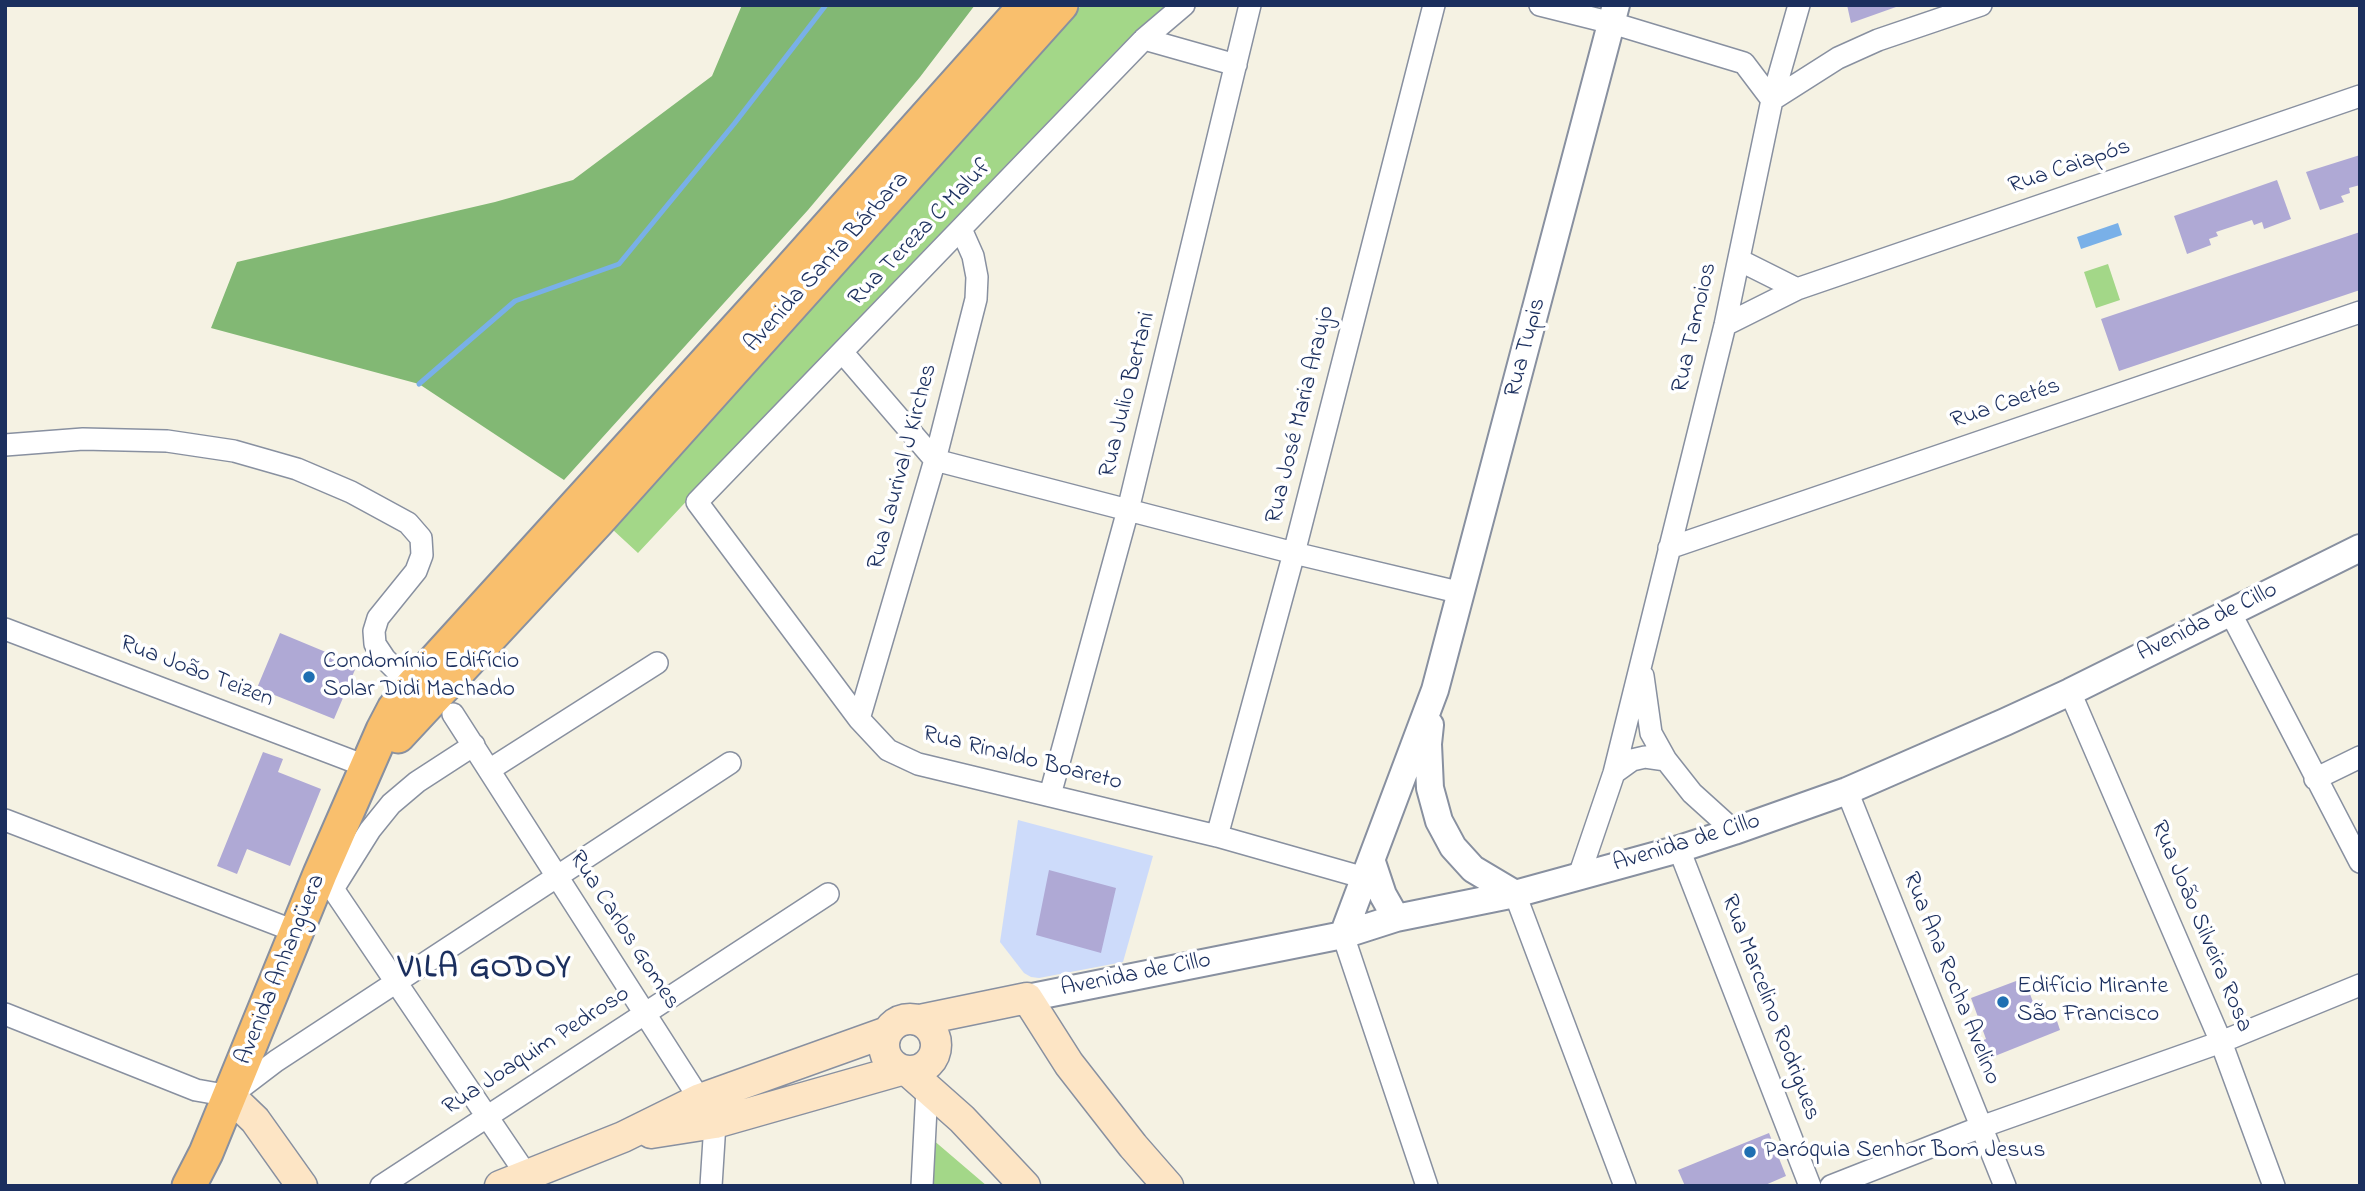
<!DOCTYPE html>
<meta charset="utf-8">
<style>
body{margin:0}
#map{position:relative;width:2365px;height:1191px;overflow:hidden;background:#f5f2e3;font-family:"Indie Flower",sans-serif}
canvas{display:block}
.frame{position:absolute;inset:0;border:7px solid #1b2f5e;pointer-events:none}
</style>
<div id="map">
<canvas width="2365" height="1191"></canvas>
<div class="frame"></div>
</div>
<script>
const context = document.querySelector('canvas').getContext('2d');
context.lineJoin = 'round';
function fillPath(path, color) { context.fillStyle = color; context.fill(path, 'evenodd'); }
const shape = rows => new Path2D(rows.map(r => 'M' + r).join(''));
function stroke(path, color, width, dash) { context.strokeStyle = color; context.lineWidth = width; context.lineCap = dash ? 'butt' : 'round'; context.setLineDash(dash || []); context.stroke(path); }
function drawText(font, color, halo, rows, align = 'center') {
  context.font = font + ' "Indie Flower",sans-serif'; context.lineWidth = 7; context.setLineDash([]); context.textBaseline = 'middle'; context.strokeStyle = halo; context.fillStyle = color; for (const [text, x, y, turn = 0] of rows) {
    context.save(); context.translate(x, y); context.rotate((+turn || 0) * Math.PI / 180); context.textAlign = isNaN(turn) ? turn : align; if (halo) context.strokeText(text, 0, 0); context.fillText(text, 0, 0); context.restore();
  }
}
const built = shape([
 [1018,820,1153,856,1123,962,1039,978,1031,977,1024,973,1000,942]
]);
const green = shape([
 [1082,5,1171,5,1121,46,824,354,638,553,599,517,982,105],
 [2108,264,2120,300,2096,308,2084,272],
 [932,1139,987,1186,932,1186]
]);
const forest = shape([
 [742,5,975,5,920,77,808,210,564,480,419,384,211,328,237,262,495,202,573,180,712,76]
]);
const water = shape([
 [2118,223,2122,235,2081,249,2077,237]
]);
const stream = shape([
 [419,384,515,301,619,264,734,124,826,5]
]);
const building = shape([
 [1847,5,1895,5,1896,7,1851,23],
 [2360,155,2360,185,2349,188,2350,193,2341,196,2344,202,2320,210,2306,172],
 [2277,180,2291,219,2264,229,2262,222,2254,225,2252,220,2216,232,2218,236,2209,239,2211,245,2187,254,2174,216],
 [2360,232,2360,290,2119,371,2101,319],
 [280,633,357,665,334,719,257,688],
 [263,752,283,759,278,772,321,789,290,866,247,849,237,874,217,866],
 [1049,870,1116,888,1101,953,1036,935],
 [2024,978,2039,1018,2054,1012,2060,1030,1980,1062,1972,1045,1986,1039,1971,998],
 [1769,1133,1786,1176,1763,1186,1685,1186,1678,1170]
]);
const minor = shape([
 [1184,5,1144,39,697,502,859,719,888,750,918,764,1217,836,1365,878],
 [1540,5,1612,23,1744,63,1772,100,1838,58,1878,40,1981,5],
 [1144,39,1236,65],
 [1739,260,1797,289],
 [1725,325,1797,289,2360,96],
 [843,353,935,460,1294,553,1462,593],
 [5,445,83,439,167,441,234,451,297,469,351,492,408,523,421,538,422,555,416,571,378,618,374,631,375,644,385,659,412,686],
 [1669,548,2360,312],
 [2230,612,2360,862],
 [5,629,368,767],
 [1643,676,1651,733,1666,760,1692,793,1734,831],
 [2070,692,2221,1042,2274,1186],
 [453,714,715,1123,711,1186],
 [859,719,935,460,976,299,977,277,973,256,961,229],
 [489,770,657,663],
 [1614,773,1632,760,1645,757,1666,760],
 [2315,779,2360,757],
 [1847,791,2005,1186],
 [1050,795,1128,510,1250,5],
 [5,820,297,932],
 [1217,836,1294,553,1434,5],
 [1679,849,1810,1186],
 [320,874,333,889,534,1186],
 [1579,876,1614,773,1725,325,1772,100,1799,5],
 [333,889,370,830,391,804,417,782,474,745],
 [1515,894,1625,1186],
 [1343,935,1427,1186],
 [5,1014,196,1090,230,1096,276,1061,730,763],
 [381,1186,828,894],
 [922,1186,927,1089],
 [1831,1186,1981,1127,2221,1042,2360,985]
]);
const tertiary = shape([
 [1430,725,1428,744,1430,788,1439,821,1453,847,1473,869,1515,894],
 [1372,862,1383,895,1396,918],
 [1343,935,1435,690,1616,5],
 [1027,998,1343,935,1396,918,1515,894,1679,849,1734,831,1847,791,2005,722,2070,692,2360,548]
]);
const secondary = shape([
 '884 1045a26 26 0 1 1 52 0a26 26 0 1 1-52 0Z',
 [920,1020,1027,998,1069,1064,1133,1146,1168,1186],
 [909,1072,962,1119,1025,1186],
 [230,1096,255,1120,302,1186],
 [651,1133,715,1123,901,1070],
 [500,1186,623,1137,700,1099,887,1032]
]);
const primary = shape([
 [398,736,597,522,1061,5],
 [189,1186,206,1153,320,874,383,730,394,709,412,686,769,293,1026,5]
]);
const markers = [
 [309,677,7,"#1f6fb2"],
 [2003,1002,7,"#1f6fb2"],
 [1750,1152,7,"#1f6fb2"]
];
const streetNames = [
 ["Rua Caiapós",2070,168,-19],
 ["Rua Tereza C Maluf",921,234,-46],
 ["Avenida Santa Bárbara",828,263,-48],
 ["Rua Tamoios",1696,328,-77],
 ["Rua Tupis",1527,348,-75],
 ["Rua Julio Bertani",1129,395,-76],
 ["Rua Caetés",2006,405,-19],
 ["Rua José Maria Araujo",1302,415,-76],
 ["Rua Laurival J Kirches",904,467,-75],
 ["Avenida de Cillo",2208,623,-26],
 ["Rua João Teizen",196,673,21],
 ["Rua Rinaldo Boareto",1022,760,14],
 ["Avenida de Cillo",1687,844,-17],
 ["Rua João Silveira Rosa",2200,927,67],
 ["Rua Carlos Gomes",623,931,57],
 ["Avenida Anhangüera",282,970,-68],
 ["Avenida de Cillo",1136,976,-11],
 ["Rua Ana Rocha Avelino",1950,979,68],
 ["Rua Marcelino Rodrigues",1769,1008,69],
 ["Rua Joaquim Pedroso",537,1052,-33]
];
const poiNames = [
 ["Condomínio Edifício",323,663],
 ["Solar Didi Machado",323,691],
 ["Edifício Mirante",2017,988],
 ["São Francisco",2017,1016],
 ["Paróquia Senhor Bom Jesus",1764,1152]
];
const districtNames = [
 ["VILA GODOY",485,971]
];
fillPath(built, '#cddbfa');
fillPath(green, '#a3d788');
fillPath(forest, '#82b874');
fillPath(water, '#79b0e8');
stroke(stream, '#79b0e8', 5);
fillPath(building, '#afa9d5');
stroke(minor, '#8890a0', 24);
stroke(tertiary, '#8890a0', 30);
stroke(secondary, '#8890a0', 33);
stroke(primary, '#8890a0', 37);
stroke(minor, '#fff', 21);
stroke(tertiary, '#fff', 26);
stroke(secondary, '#fde5c5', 30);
stroke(primary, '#f9bf6d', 33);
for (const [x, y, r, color] of markers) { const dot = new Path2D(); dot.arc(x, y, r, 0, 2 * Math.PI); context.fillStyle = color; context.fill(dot); stroke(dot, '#fff', 2.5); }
drawText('24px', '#1b2f5e', '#fff', streetNames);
drawText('24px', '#1b2f5e', '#fff', poiNames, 'left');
context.letterSpacing = '2px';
drawText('bold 32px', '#1b2f5e', '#fff', districtNames);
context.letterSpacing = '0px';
</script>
